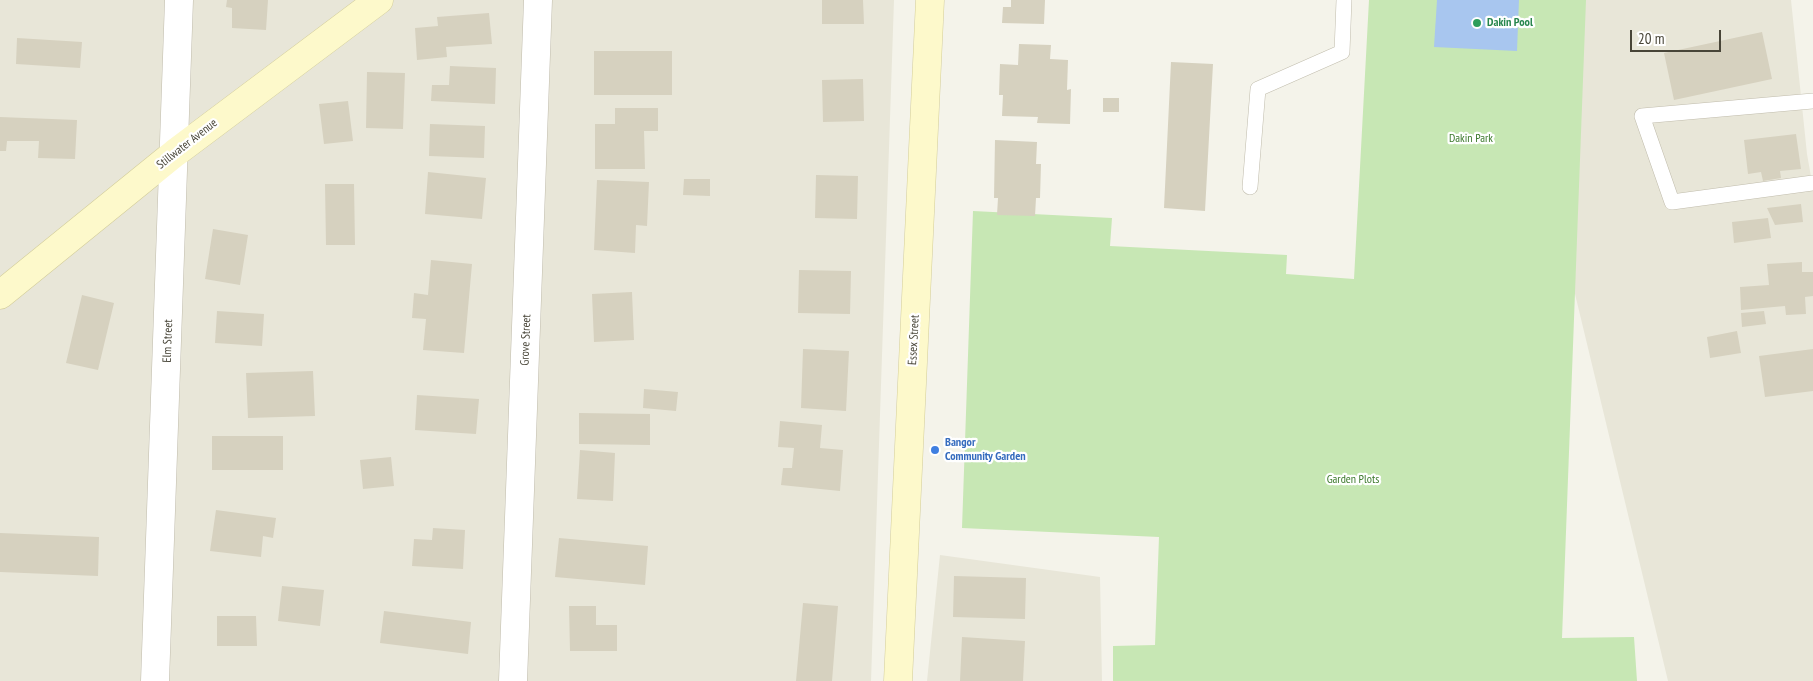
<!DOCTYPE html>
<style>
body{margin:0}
#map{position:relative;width:1813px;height:681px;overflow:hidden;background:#f4f3ea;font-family:"PT Sans Narrow",sans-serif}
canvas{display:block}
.scale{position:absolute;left:1630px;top:30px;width:91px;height:22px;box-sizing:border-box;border:2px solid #484538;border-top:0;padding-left:6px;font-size:15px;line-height:18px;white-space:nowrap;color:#484538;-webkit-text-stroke:4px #fff;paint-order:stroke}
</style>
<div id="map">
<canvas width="1813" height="681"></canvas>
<div class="scale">20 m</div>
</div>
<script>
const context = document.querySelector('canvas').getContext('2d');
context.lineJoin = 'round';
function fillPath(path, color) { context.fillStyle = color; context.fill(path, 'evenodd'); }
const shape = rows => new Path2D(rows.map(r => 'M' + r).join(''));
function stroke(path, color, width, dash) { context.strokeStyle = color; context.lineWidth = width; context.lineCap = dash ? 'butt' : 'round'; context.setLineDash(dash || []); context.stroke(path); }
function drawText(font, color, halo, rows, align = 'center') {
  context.font = font + ' "PT Sans Narrow",sans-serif'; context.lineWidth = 4.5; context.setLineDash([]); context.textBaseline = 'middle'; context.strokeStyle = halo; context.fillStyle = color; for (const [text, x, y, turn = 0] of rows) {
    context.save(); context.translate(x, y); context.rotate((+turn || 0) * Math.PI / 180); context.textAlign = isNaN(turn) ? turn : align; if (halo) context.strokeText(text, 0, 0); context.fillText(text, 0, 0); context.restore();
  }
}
const residential = shape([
 [0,0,894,0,871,681,0,681],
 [1529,0,1791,0,1807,154,1813,188,1813,681,1668,681,1526,90],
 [940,555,1100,577,1102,681,927,681]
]);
const green = shape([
 [1369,0,1586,0,1562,638,1634,637,1637,681,1113,681,1113,646,1155,645,1159,537,962,528,973,211,1112,218,1110,246,1287,255,1286,274,1354,279]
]);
const water = shape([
 [1437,0,1519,0,1517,51,1434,47]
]);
const building = shape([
 [227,0,268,0,266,30,232,28,232,8,226,7],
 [822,0,863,0,864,24,822,24],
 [1011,0,1045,0,1044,24,1002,23,1003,7,1011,7],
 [489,13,492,44,446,47,447,57,417,60,415,28,438,26,437,17],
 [1762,32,1772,79,1674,100,1664,53],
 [17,38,82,42,80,68,16,64],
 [1019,44,1051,45,1050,59,1068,60,1067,90,1071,89,1070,124,1037,123,1038,117,1002,116,1003,95,999,95,1000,64,1018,65],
 [594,51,672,51,672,95,594,95],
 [1171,62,1213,64,1205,211,1164,208],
 [450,66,496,68,495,104,431,101,432,85,449,85],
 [367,72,405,73,403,129,366,128],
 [863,79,864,121,823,122,822,80],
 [1103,98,1119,98,1119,112,1103,112],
 [348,101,353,141,324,144,319,104],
 [615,108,658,108,658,131,644,131,645,169,595,169,595,124,615,124],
 [0,117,77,120,75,159,38,158,39,141,7,141,6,151,0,151],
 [430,124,485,126,484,158,429,156],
 [1796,134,1801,169,1780,171,1781,178,1763,181,1761,172,1748,174,1744,140],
 [995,140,1037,142,1036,164,1041,164,1040,198,1036,198,1035,216,997,215,998,198,994,198],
 [428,172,486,178,482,219,425,214],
 [816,175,858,176,857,219,815,218],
 [684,179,710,179,710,196,683,195],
 [597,180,649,182,647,226,636,225,635,253,594,250],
 [325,184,354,184,355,245,326,245],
 [1801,204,1803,222,1775,225,1767,208],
 [1768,218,1771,238,1734,243,1732,222],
 [213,229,248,235,240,285,205,279],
 [431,260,472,264,464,353,423,350,426,319,412,318,414,293,428,295],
 [1802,262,1802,272,1813,272,1813,296,1805,297,1806,314,1786,315,1785,306,1741,310,1740,287,1769,285,1767,264],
 [799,270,851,271,850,314,798,313],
 [632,292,634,340,594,342,592,294],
 [82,295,114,303,98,370,66,363],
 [217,311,264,314,262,346,215,343],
 [1764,311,1766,324,1742,327,1741,313],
 [1737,331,1741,353,1710,358,1707,337],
 [803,349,849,351,846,411,801,408],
 [1813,349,1813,391,1765,397,1759,356],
 [313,371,315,416,248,418,246,373],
 [644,389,678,392,676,411,643,408],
 [417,395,479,399,476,434,415,430],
 [579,413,650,414,650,445,579,444],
 [780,421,822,425,820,448,843,450,840,491,781,485,783,468,792,468,794,448,778,447],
 [212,436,283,436,283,470,212,470],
 [580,450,615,453,613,501,577,499],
 [391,457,394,486,363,489,360,460],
 [216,510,276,518,273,538,263,536,261,557,210,551],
 [433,528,465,530,463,569,412,566,414,539,432,540],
 [0,533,99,537,98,576,0,572],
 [559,538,648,546,645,585,555,577],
 [954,576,1026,578,1025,619,953,617],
 [282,586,324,590,320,626,278,621],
 [803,603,838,606,832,681,796,681],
 [569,606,596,606,596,625,617,625,617,651,570,651],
 [384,611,471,622,468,654,380,643],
 [217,616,256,616,257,646,217,646],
 [962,637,1025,641,1023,681,960,681]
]);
const lane = shape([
 [1813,101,1642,116,1672,202,1813,183],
 [1250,187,1258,89,1342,52,1344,0]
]);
const street = shape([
 [155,681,179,0],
 [513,681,538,0]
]);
const secondary = shape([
 [0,295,175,153,379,0],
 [898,681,930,0]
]);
const markers = [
 [1477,23,5,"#2e9e5b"],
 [935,450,5,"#3f7fe0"]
];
const leisureNames = [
 ["Dakin Pool",1487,23]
];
const parkNames = [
 ["Dakin Park",1471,139],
 ["Garden Plots",1353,480]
];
const streetNames = [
 ["Stillwater Avenue",187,144,-38],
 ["Grove Street",526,340,-88],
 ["Essex Street",914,340,-87],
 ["Elm Street",168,341,-88]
];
const shopNames = [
 ["Bangor",945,443],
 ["Community Garden",945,457]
];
fillPath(residential, '#e8e6d8');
fillPath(green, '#c7e7b4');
fillPath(water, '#a8c6ef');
fillPath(building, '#d6d1bf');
stroke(lane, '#c0bcac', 16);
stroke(street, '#c0bcac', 29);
stroke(secondary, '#d3cd9a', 29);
stroke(lane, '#fff', 15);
stroke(street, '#fff', 28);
stroke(secondary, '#fdf9cb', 28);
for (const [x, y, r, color] of markers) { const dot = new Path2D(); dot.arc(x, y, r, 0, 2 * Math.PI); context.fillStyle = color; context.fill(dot); stroke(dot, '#fff', 2); }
drawText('bold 12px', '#27864d', '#fff', leisureNames, 'left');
drawText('12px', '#3c792c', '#fff', parkNames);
drawText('12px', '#484538', '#fff', streetNames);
drawText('bold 12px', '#366cbe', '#fff', shopNames, 'left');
</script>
